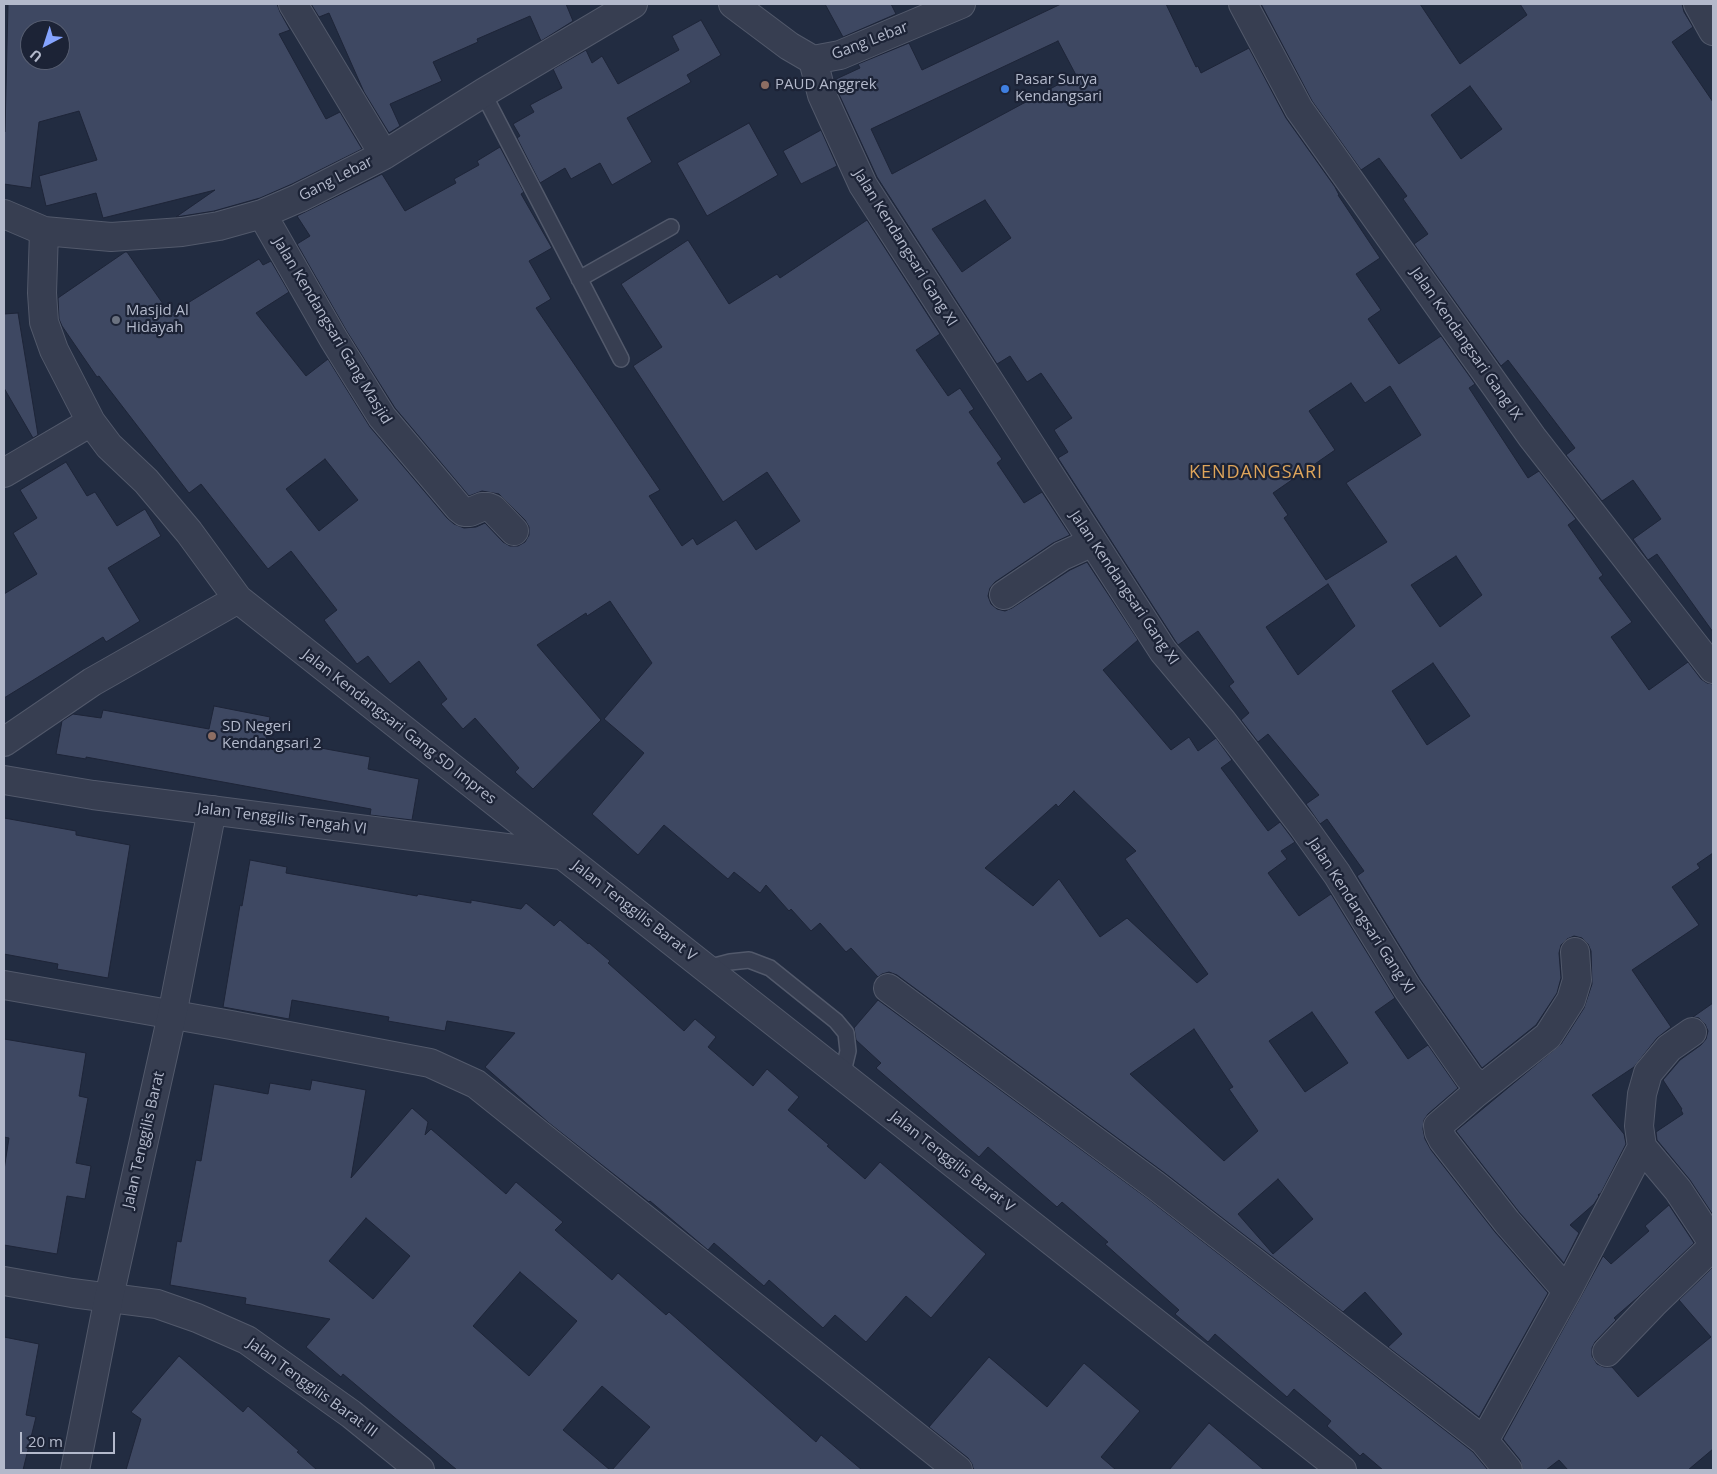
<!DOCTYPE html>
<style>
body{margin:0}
#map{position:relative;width:1717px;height:1474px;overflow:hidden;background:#222c41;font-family:"Open Sans",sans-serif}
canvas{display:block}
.frame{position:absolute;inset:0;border:5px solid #b3b9cb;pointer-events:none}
.north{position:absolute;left:20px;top:20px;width:50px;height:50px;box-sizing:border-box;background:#1c2336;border:1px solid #585f72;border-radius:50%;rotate:220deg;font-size:14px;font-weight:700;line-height:20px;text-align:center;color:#b3b9cb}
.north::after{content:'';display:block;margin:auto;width:18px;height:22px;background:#85a4ff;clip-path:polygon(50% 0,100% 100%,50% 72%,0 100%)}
.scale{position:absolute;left:20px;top:1432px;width:95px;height:22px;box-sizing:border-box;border:2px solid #b3b9cb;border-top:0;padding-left:6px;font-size:15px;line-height:18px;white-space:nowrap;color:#b3b9cb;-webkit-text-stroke:4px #1c2336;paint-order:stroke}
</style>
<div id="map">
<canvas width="1717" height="1474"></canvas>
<div class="frame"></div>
<div class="north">U</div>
<div class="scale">20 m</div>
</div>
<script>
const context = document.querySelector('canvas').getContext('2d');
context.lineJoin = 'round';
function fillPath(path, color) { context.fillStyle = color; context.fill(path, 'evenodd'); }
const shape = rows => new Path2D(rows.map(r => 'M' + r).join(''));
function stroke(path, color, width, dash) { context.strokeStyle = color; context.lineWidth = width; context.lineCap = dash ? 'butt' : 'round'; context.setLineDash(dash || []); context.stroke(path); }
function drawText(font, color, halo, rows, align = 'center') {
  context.font = font + ' "Open Sans",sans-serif'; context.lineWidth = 4.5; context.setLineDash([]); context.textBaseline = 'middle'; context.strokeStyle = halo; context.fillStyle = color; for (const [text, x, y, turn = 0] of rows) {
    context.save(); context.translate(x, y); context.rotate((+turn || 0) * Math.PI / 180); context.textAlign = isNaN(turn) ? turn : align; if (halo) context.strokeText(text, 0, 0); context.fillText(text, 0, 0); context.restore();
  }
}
const building = shape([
 [8,4,277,4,280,12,290,30,279,34,326,119,340,112,362,149,292,184,260,198,214,211,176,217,215,190,103,218,96,193,46,206,39,176,97,160,79,111,39,122,31,188,4,184,4,131,5,132,8,4],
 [30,30,60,30,60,60,30,60,30,30],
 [311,4,566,4,573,21,541,41,530,16,477,39,478,42,433,62,442,81,390,104,400,126,389,133,364,92,329,13,319,17,311,4],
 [825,4,891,4,896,14,843,37,825,4],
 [1061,4,1166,4,1196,67,1198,66,1201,73,1249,48,1286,118,1335,187,1339,195,1338,195,1380,258,1356,274,1381,310,1368,319,1399,364,1441,336,1475,384,1469,388,1528,478,1539,471,1576,519,1568,525,1603,575,1599,578,1632,622,1611,637,1649,690,1688,662,1701,679,1707,683,1713,684,1713,853,1697,864,1700,868,1672,887,1699,925,1632,970,1671,1027,1657,1038,1634,1067,1592,1095,1624,1134,1626,1144,1601,1193,1598,1195,1599,1196,1594,1204,1570,1225,1579,1233,1564,1263,1519,1212,1456,1131,1561,1044,1584,1008,1592,984,1591,951,1588,944,1582,938,1574,936,1567,939,1561,945,1559,953,1561,978,1557,993,1536,1025,1482,1068,1420,979,1357,876,1364,871,1327,819,1320,824,1306,804,1319,795,1268,734,1258,742,1241,720,1249,713,1229,686,1234,682,1198,631,1178,645,1176,642,1058,458,1068,452,1054,430,1072,418,1041,373,1027,382,1010,356,997,364,877,177,837,90,834,80,860,68,858,64,909,43,922,70,1061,4],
 [1058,41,1076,75,892,174,871,129,1058,41],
 [985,200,1011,238,962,272,932,229,985,200],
 [1351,383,1365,403,1390,386,1421,435,1346,483,1387,542,1326,580,1284,518,1288,515,1273,493,1335,450,1309,411,1351,383],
 [1456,556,1482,595,1440,627,1411,585,1456,556],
 [1328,584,1355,626,1298,675,1266,627,1328,584],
 [1433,663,1470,716,1427,745,1392,691,1433,663],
 [1261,4,1420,4,1460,64,1527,15,1520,4,1682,4,1684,12,1693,27,1672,42,1713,102,1713,632,1657,554,1648,560,1633,539,1661,519,1633,480,1602,501,1566,455,1575,448,1508,360,1501,366,1414,244,1428,234,1403,199,1407,196,1379,158,1361,170,1312,101,1261,4],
 [1470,86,1502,129,1461,159,1431,115,1470,86],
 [701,20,721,55,687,75,691,82,627,118,652,162,612,185,600,163,571,179,565,168,540,183,517,138,520,136,513,124,534,112,530,105,562,88,553,69,586,50,592,63,602,56,618,84,679,50,672,36,701,20],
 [749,123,778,175,707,216,677,163,749,123],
 [821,130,837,166,801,184,783,151,821,130],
 [500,147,524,192,521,194,552,248,529,261,551,299,536,308,660,490,649,496,682,546,693,538,697,545,736,520,756,550,800,521,767,472,723,502,633,366,662,347,621,284,688,240,729,304,777,274,780,278,867,220,940,334,916,350,948,396,960,388,974,409,969,412,1002,459,997,463,1024,503,1042,492,1070,535,1053,543,995,582,990,588,988,596,991,604,997,609,1005,611,1012,608,1070,570,1087,562,1138,640,1103,670,1171,750,1189,737,1198,751,1216,738,1232,760,1221,768,1268,831,1280,822,1295,842,1281,851,1287,859,1268,873,1299,916,1331,894,1395,998,1375,1012,1408,1059,1428,1045,1458,1088,1428,1114,1424,1120,1423,1129,1425,1139,1431,1150,1495,1232,1548,1293,1479,1417,1388,1347,1402,1334,1365,1292,1343,1312,1166,1174,897,975,889,972,882,974,878,977,851,948,846,952,820,923,811,931,791,909,789,911,766,885,760,893,734,872,728,879,664,825,638,855,592,814,644,753,604,719,652,663,610,601,587,616,586,613,537,645,601,720,533,789,515,772,519,768,475,718,463,729,441,704,447,699,419,661,390,684,368,656,357,664,324,620,337,610,291,551,268,569,201,484,189,493,99,376,97,377,62,326,59,319,58,298,125,252,127,252,170,314,259,259,263,265,271,261,289,292,256,313,306,376,328,359,370,427,447,518,454,524,464,528,476,527,485,523,503,542,510,546,518,546,525,542,529,535,529,527,525,520,499,494,482,491,469,496,395,408,346,330,297,244,310,236,297,216,382,174,405,211,456,183,454,179,479,165,477,161,500,147],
 [325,459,358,500,319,531,286,489,325,459],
 [1074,791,1136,851,1125,859,1208,974,1197,983,1127,918,1100,937,1059,879,1033,906,985,868,1056,804,1058,807,1074,791],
 [1312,1012,1348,1063,1305,1092,1269,1041,1312,1012],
 [1194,1029,1233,1087,1229,1089,1258,1131,1224,1161,1130,1074,1194,1029],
 [1278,1179,1313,1219,1273,1254,1238,1214,1278,1179],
 [18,313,38,435,33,438,4,388,4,314,18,313],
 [66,462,87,496,95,492,117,526,145,509,161,536,108,568,140,621,106,642,103,637,4,698,4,594,37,574,13,533,37,518,20,490,66,462],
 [214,706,270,717,266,738,370,757,368,769,419,779,412,820,370,815,371,809,86,757,86,759,56,754,62,721,73,714,101,718,103,710,209,729,214,706],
 [4,818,76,831,76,835,130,845,108,978,57,969,58,964,4,954,4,818],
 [250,860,287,867,286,873,417,896,418,894,471,903,471,900,521,909,526,903,554,926,560,920,588,944,589,943,610,961,608,963,684,1031,695,1019,716,1037,708,1047,753,1086,767,1069,799,1097,788,1110,829,1145,827,1146,865,1179,880,1162,986,1254,931,1318,906,1296,866,1342,835,1315,823,1328,769,1280,764,1286,714,1243,708,1250,650,1201,649,1202,549,1123,485,1067,515,1033,447,1021,445,1031,388,1021,389,1017,292,1000,289,1019,223,1007,240,905,242,906,250,860],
 [878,1000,1147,1198,1473,1452,1488,1470,1383,1470,1363,1453,1360,1456,1327,1426,1331,1421,1294,1389,1287,1397,1215,1334,1208,1342,1175,1314,1179,1310,1105,1244,1108,1242,1062,1202,1057,1207,988,1147,979,1157,876,1068,881,1063,856,1040,854,1028,878,1000],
 [1713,1003,1713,1215,1690,1180,1657,1140,1656,1132,1683,1114,1681,1110,1682,1109,1663,1080,1680,1060,1701,1045,1706,1039,1708,1031,1705,1024,1699,1018,1693,1017,1713,1003],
 [4,1039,86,1053,79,1096,88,1098,76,1163,91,1166,85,1199,67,1196,57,1254,4,1245,4,1170,9,1138,4,1137,4,1039],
 [312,1080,366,1090,351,1178,412,1108,428,1122,425,1135,431,1129,506,1194,516,1182,563,1222,555,1230,612,1280,618,1273,666,1315,669,1312,816,1442,821,1435,862,1470,612,1470,650,1427,602,1386,563,1430,610,1470,457,1470,343,1374,341,1377,306,1347,330,1319,245,1304,246,1298,170,1285,177,1241,181,1242,196,1160,201,1161,214,1084,268,1094,270,1083,310,1090,312,1080],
 [366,1218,410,1256,373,1299,329,1261,366,1218],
 [520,1272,577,1321,529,1376,473,1326,520,1272],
 [1669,1205,1694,1243,1637,1298,1614,1318,1616,1320,1595,1342,1592,1348,1592,1356,1597,1364,1604,1367,1612,1367,1638,1397,1711,1337,1679,1300,1713,1267,1713,1449,1688,1470,1568,1470,1559,1460,1546,1470,1523,1470,1520,1460,1503,1439,1603,1256,1611,1264,1649,1231,1645,1226,1669,1205],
 [4,1337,39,1344,26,1415,36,1417,23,1470,4,1470,4,1337],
 [179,1356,243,1412,248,1406,299,1451,297,1452,317,1470,126,1470,141,1419,131,1412,179,1356],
 [989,1357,1047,1407,1084,1363,1140,1411,1101,1457,1116,1470,975,1470,973,1468,972,1464,968,1458,929,1427,989,1357],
 [1209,1423,1264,1470,1169,1470,1209,1423]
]);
const service = shape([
 [483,93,621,359],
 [579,279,671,227],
 [707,968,730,962,749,960,770,968,836,1021,846,1033,848,1051,842,1076]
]);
const minor = shape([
 [293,4,384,155],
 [733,4,789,46,813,60,840,55,961,4],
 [1243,4,1299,109,1532,437,1713,669],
 [1698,4,1713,31],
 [813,60,822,95,863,185,1093,542,1163,651,1222,721,1302,825,1337,874,1407,988,1469,1077,1481,1089],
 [4,214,44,231,111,237,182,232,219,226,262,214,299,198,384,155,483,93,633,4],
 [262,214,333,338,382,417,459,508,464,512,470,512,482,507,488,507,493,509,514,531],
 [44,231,42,293,44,322,54,350,91,422,109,446,146,481,189,532,238,599],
 [4,473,91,422],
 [1004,595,1062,556,1093,542],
 [4,742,92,682,238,599,1342,1470],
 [4,780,93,795,561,855],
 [4,985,231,1025,430,1063,476,1084,958,1470],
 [888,988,1156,1186,1484,1441],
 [1642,1147,1678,1190,1713,1243],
 [4,1281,72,1293,157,1304,197,1318,247,1340,351,1414,420,1470],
 [1567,1291,1507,1222,1443,1140,1439,1132,1438,1126,1476,1093,1548,1036,1571,1000,1577,980,1575,952],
 [1607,1352,1653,1304,1713,1246],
 [1508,1470,1484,1441,1567,1291,1642,1147,1639,1126,1642,1094,1648,1073,1669,1048,1692,1032]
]);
const tertiary = shape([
 [75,1470,109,1297,172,1015,212,810]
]);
const markers = [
 [765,85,5,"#8d6e63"],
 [1005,89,5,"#3f7fe0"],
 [116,320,5,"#6b7280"],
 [212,736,5,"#8d6e63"]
];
const streetNames = [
 ["Gang Lebar",870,41,-21],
 ["Gang Lebar",336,179,-27],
 ["Jalan Kendangsari Gang XI",905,248,58],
 ["Jalan Kendangsari Gang Masjid",332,331,59],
 ["Jalan Kendangsari Gang IX",1466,344,55],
 ["Jalan Kendangsari Gang XI",1124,588,56],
 ["Jalan Kendangsari Gang SD Impres",399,727,38],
 ["Jalan Tenggilis Tengah VI",282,819,7],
 ["Jalan Tenggilis Barat V",634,911,38],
 ["Jalan Kendangsari Gang XI",1361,916,57],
 ["Jalan Tenggilis Barat",144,1140,-77],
 ["Jalan Tenggilis Barat V",952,1162,38],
 ["Jalan Tenggilis Barat III",312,1388,36]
];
const poiNames = [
 ["Pasar Surya",1015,80],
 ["Kendangsari",1015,97],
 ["PAUD Anggrek",775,85],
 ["Masjid Al",126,311],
 ["Hidayah",126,328],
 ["SD Negeri",222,727],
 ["Kendangsari 2",222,744]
];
const quarterNames = [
 ["KENDANGSARI",1256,473]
];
fillPath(building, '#3e4862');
stroke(building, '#1e2538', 1);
stroke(service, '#52596b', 18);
stroke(minor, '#52596b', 30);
stroke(tertiary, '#52596b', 30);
stroke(service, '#373e51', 15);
stroke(minor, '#373e51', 28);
stroke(tertiary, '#373e51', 28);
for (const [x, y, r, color] of markers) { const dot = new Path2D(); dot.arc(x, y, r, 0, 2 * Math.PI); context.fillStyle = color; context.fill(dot); stroke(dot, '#1c2336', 2); }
drawText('15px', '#b3b9cb', '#1c2336', streetNames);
drawText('15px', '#b3b9cb', '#1c2336', poiNames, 'left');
context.letterSpacing = '1px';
drawText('18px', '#dfa55b', '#1c2336', quarterNames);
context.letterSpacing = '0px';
</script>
